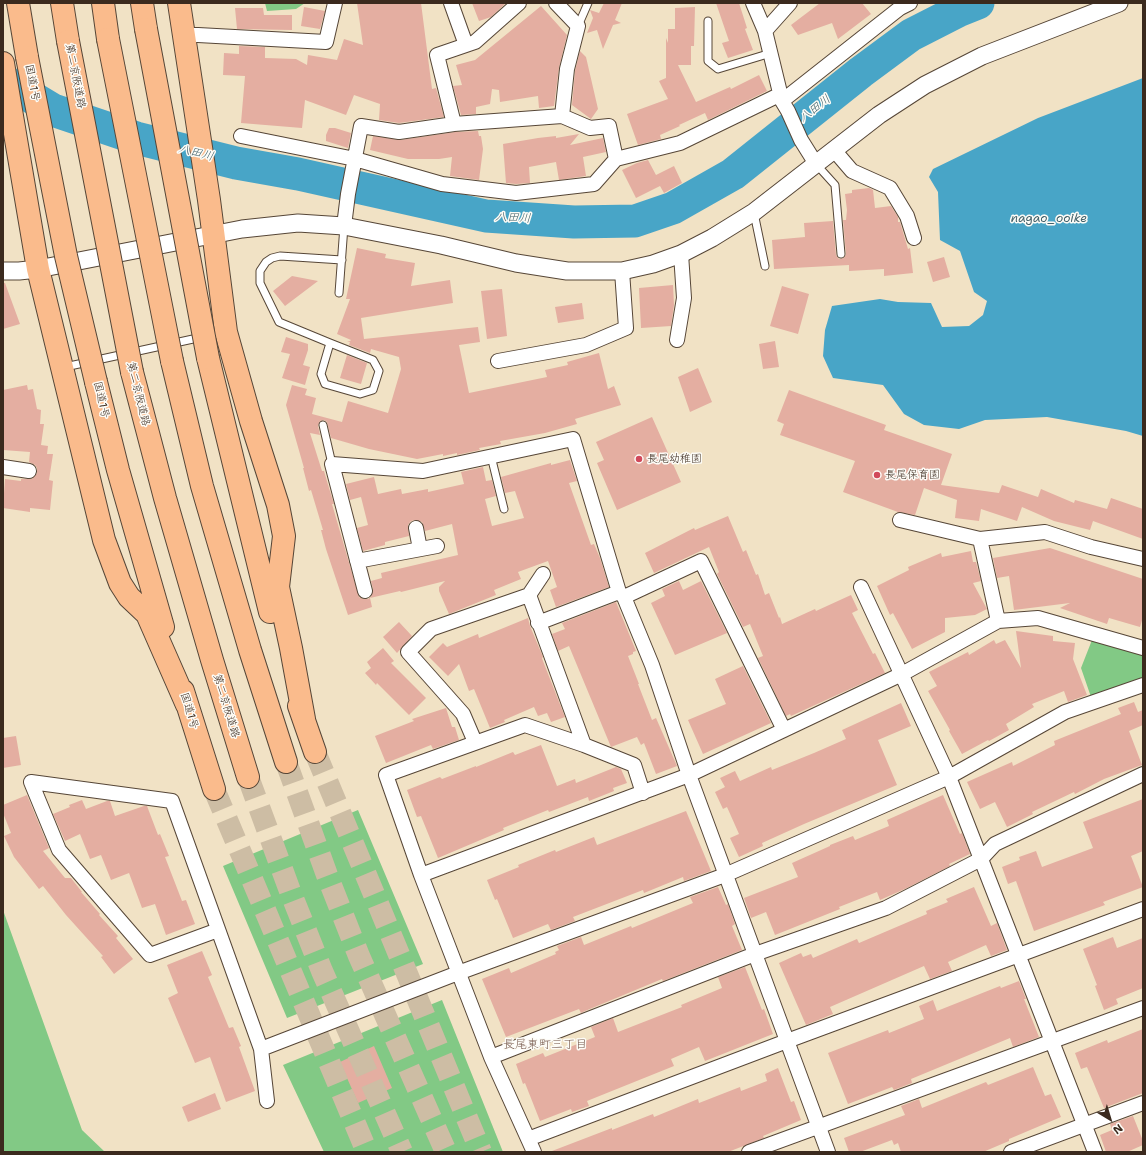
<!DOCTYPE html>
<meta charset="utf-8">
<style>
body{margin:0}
#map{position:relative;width:1146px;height:1155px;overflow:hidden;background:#f1e2c5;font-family:"Shantell Sans",sans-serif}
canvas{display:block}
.frame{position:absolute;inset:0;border:4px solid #3b2a1e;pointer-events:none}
.north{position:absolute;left:1090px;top:1099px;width:40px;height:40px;-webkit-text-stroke:3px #fdfcf7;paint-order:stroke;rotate:142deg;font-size:11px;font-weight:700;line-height:16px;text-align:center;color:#3b2a1e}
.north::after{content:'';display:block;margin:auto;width:14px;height:18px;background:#3b2a1e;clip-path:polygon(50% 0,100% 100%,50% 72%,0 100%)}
</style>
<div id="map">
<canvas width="1146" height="1155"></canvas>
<div class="frame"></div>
<div class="north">N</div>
</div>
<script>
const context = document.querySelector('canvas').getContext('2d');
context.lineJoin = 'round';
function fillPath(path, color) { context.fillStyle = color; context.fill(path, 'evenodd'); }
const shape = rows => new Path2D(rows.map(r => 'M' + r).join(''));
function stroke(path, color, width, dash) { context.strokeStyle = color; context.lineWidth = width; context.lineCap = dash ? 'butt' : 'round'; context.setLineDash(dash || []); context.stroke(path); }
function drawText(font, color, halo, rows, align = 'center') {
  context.font = font + ' "Shantell Sans","Klee One",sans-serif'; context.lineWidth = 3; context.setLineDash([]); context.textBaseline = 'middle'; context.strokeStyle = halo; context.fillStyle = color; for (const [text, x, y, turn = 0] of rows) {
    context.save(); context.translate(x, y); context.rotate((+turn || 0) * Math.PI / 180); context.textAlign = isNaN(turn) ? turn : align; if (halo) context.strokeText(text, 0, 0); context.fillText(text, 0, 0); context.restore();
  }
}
const green = shape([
 [265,3,305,3,296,9,267,11],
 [1092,640,1143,654,1143,680,1091,697,1081,668],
 [358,810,423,964,287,1018,223,866],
 [3,910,82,1130,105,1152,3,1152],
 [442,1000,503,1152,324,1152,283,1065]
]);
const water = shape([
 [1143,78,1143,436,1126,431,1047,417,985,420,959,429,924,425,904,414,883,385,833,378,823,356,825,330,832,306,880,299,898,302,931,303,942,327,969,326,983,315,987,301,974,292,960,251,940,240,938,192,929,177,933,169,1038,118]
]);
const river = shape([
 [3,80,53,110,136,138,236,163,298,174,486,216,574,222,635,221,673,208,733,174,861,72,911,35,958,11,978,3]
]);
const building = shape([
 [357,3,421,3,432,89,436,88,444,117,399,123,379,120,380,104,354,95,346,115,305,100,302,128,241,123,245,76,223,75,224,53,239,54,239,46,265,47,265,58,296,59,307,65,308,55,337,60,344,39,363,45],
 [472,3,506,3,491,17,479,21],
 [604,3,622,3,615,20,621,23,613,25,603,49,597,30,587,33,593,18,590,10,599,13],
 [716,3,739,3,747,28,745,29,753,50,728,58,722,43,729,41],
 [820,3,862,3,871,14,838,39,832,23,798,35,791,25],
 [541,6,567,35,559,68,554,106,539,108,538,96,500,102,499,90,492,89,490,104,476,107,476,114,461,115,453,86,462,85,456,65,475,60],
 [304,7,325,11,320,29,301,26],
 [695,7,694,46,691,46,691,65,678,65,696,102,730,87,731,89,759,75,767,91,708,120,705,113,679,125,680,126,660,135,661,139,638,145,627,114,668,99,659,81,666,78,666,38,668,43,668,29,675,29,675,8],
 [235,8,263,8,264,15,292,15,292,30,237,29],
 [580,51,586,57,598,109,591,119,572,105,575,71],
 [329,128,335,128,351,133,348,148,326,141,326,135],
 [478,131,479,136,481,136,483,149,479,180,450,176,452,157,439,159,408,159,370,150,373,136,400,140,455,132],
 [579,134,570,145,603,138,606,152,583,157,586,176,559,180,556,162,529,167,530,183,516,184,506,183,503,144,538,138,556,136,556,138],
 [648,160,656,175,674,166,682,183,664,193,660,186,636,198,622,170,637,163],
 [869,188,873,190,875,208,891,206,898,217,898,222,900,222,908,249,910,248,913,273,884,276,884,269,849,271,849,265,774,269,772,240,805,237,804,223,833,221,836,255,839,259,844,258,846,254,843,220,846,220,847,210,845,194,852,193,852,190],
 [357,248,386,254,385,258,415,263,411,286,450,280,453,303,361,318,364,339,478,327,480,342,459,345,469,393,547,377,545,370,568,365,567,362,599,353,608,389,614,386,621,405,575,419,577,424,545,433,500,441,501,444,479,448,480,450,457,455,457,453,443,456,443,454,417,459,369,449,331,438,327,422,324,420,320,421,318,426,320,435,310,433,322,471,324,471,329,488,334,504,332,504,359,597,363,599,368,599,371,597,373,589,371,581,382,578,381,573,458,555,452,524,425,531,422,522,415,520,411,521,408,525,409,536,385,542,385,545,363,551,357,528,368,525,361,497,350,500,346,484,374,477,378,494,401,489,402,494,428,489,428,492,464,484,461,472,483,467,486,481,492,480,496,496,485,499,492,526,524,518,515,491,505,493,501,477,551,463,551,465,570,460,577,481,569,483,591,545,594,544,600,558,609,587,556,607,550,590,557,587,548,561,518,572,521,579,494,590,496,595,449,614,439,591,439,587,445,581,401,592,400,591,370,598,372,607,348,615,326,549,321,530,323,530,311,490,309,491,303,468,304,468,286,405,292,385,307,389,305,395,316,398,312,414,342,422,348,401,388,413,401,369,399,357,371,349,370,353,349,345,350,342,347,341,350,341,351,340,337,334,350,299,346,299],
 [944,257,950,277,933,282,927,262],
 [292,276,318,281,285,306,273,291],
 [3,283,5,283,20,324,3,329],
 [673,285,674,305,671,326,641,328,639,288],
 [782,286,809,294,798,334,770,326],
 [502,289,507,336,487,339,481,291],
 [582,303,584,319,558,323,555,307],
 [286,337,308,344,308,350,303,365,310,367,305,385,282,378,290,354,281,352],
 [775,341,779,367,763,369,759,344],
 [347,355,367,363,361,384,340,378],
 [698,368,712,402,690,412,678,377],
 [27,385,28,390,33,389,37,409,41,410,40,424,44,424,41,445,48,446,47,454,53,454,49,480,53,481,50,510,30,508,30,512,3,508,5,479,21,481,21,479,32,479,37,473,37,468,35,465,29,462,30,452,3,450,3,390],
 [789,390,886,425,884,430,952,454,941,485,999,493,1002,485,1038,497,1041,489,1074,503,1075,500,1107,509,1111,498,1143,509,1143,539,1093,521,1090,530,1054,521,1022,507,1017,521,981,509,979,521,955,518,957,500,924,488,915,515,898,512,843,492,855,461,780,435,784,424,777,421],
 [652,417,681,482,617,510,597,463,604,460,596,442],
 [728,516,743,552,746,550,756,575,758,574,765,595,769,593,779,618,780,617,782,624,815,609,816,611,851,595,858,610,852,613,873,654,875,653,885,673,791,716,790,714,786,716,758,658,763,656,750,624,743,627,717,574,719,572,709,547,654,573,645,553,694,528,695,530],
 [1050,548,1143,579,1143,617,1140,627,1109,618,1107,624,1060,608,1070,603,1014,610,1009,576,997,578,993,558],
 [971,551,973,562,976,562,981,581,973,583,987,609,975,615,945,618,945,632,912,649,893,613,890,615,877,586,909,570,908,567,941,553,942,557],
 [679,581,683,590,701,581,727,633,675,655,651,603,665,596,662,589],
 [616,602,636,651,633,652,633,654,628,656,639,684,638,684,652,720,656,718,677,766,656,774,644,743,641,745,637,737,611,747,569,646,558,651,552,634,565,629,562,623],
 [528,618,530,626,543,657,542,658,543,661,565,717,551,722,547,713,538,716,534,707,504,720,505,722,490,728,474,689,469,691,459,664,448,676,429,657,443,643,447,647,478,634,479,638],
 [399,622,412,636,397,653,383,637],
 [1016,631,1053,636,1053,641,1075,643,1073,659,1087,695,1068,702,1064,691,1032,704,1034,707,1006,724,1009,730,989,741,988,740,962,754,949,731,950,730,928,691,937,686,929,672,968,652,969,655,994,640,996,644,1005,640,1021,668],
 [383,648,394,661,391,663,426,698,409,715,377,683,376,685,365,673,371,668,367,662],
 [743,666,771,723,703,754,688,720,726,704,715,679],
 [1134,702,1138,712,1143,710,1143,725,1129,731,1142,765,1104,779,1075,794,1074,792,1032,812,1033,814,1007,827,995,802,980,809,967,782,1012,762,1013,766,1055,745,1054,741,1121,714,1118,708],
 [901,703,911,726,878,740,897,785,804,824,762,843,763,846,739,857,730,838,739,834,727,807,723,809,715,792,725,787,720,778,735,771,740,781,771,767,772,770,814,753,846,739,842,730],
 [446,708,452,727,455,727,459,740,433,749,431,745,386,763,375,736,414,721,412,719],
 [16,736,21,765,3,768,3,738],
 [541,745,557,786,575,779,576,783,616,767,621,769,627,783,613,788,614,791,589,801,588,797,549,812,548,810,503,828,504,830,438,858,421,816,417,817,407,790,440,777,442,779,476,766,476,767,513,752,515,755],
 [27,795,49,848,43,851,65,878,71,878,82,892,81,892,100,914,99,915,118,936,116,938,133,959,114,974,101,957,103,956,66,915,43,886,39,889,14,857,4,836,11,833,3,813,3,805],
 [943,795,960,834,962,833,970,854,949,864,950,866,907,888,880,900,877,892,839,907,840,909,775,935,766,912,751,918,744,898,798,877,792,863,830,846,830,845,853,836,855,840,889,826,887,820],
 [1143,799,1143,851,1131,856,1143,887,1103,902,1105,905,1034,931,1016,881,1008,884,1002,867,1020,860,1019,857,1036,851,1042,867,1093,848,1083,822],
 [82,800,86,809,107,801,110,801,115,816,144,806,147,806,158,835,160,834,169,856,165,857,182,901,186,900,195,924,166,935,155,904,142,908,129,873,111,880,101,855,90,859,80,834,65,841,53,814,70,807,69,805],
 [686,811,711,871,684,881,683,877,644,893,643,890,573,917,575,921,551,930,548,924,513,938,497,899,495,900,487,880,519,867,518,865,555,850,556,852,594,837,597,845],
 [718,887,726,905,728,904,735,924,732,926,742,950,663,981,662,979,585,1011,581,1013,579,1009,506,1037,482,979,509,968,511,973,556,954,555,952,559,950,557,946,581,937,584,945,631,926,632,928,693,903,690,897],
 [974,887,991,926,997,923,1007,950,991,956,986,945,948,962,952,971,930,979,924,966,830,1007,833,1014,806,1025,779,963,801,953,803,957,811,954,813,958,857,939,859,943,927,914,926,911,948,902,946,899],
 [1113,937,1117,948,1143,938,1143,988,1116,999,1118,1004,1104,1010,1095,986,1097,985,1083,949],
 [202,951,212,975,208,977,229,1028,233,1027,241,1046,239,1047,255,1091,226,1102,210,1057,195,1063,168,998,178,993,167,965],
 [745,967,762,1010,764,1009,773,1034,705,1061,699,1047,671,1059,674,1066,587,1101,589,1106,572,1112,571,1109,540,1121,525,1083,523,1084,516,1064,543,1053,545,1057,595,1037,591,1027,613,1018,618,1032,682,1007,681,1005,722,988,718,977],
 [1019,981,1026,999,1024,999,1039,1037,1013,1047,1010,1038,911,1079,912,1083,894,1090,892,1087,848,1104,828,1053,888,1030,889,1033,924,1019,919,1006,933,1000,937,1011,1000,986,1001,988],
 [1143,1029,1143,1093,1104,1108,1087,1067,1081,1069,1075,1053,1107,1040,1108,1043],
 [374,1046,392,1088,358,1103,340,1062],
 [1033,1067,1045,1096,1051,1094,1061,1117,1009,1139,1009,1141,983,1152,901,1152,898,1143,894,1145,892,1140,860,1152,849,1152,844,1138,905,1115,901,1106,919,1099,922,1108,986,1082,988,1085],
 [778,1068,791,1102,794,1101,801,1120,763,1136,764,1138,728,1152,553,1152,552,1151,612,1128,612,1130,653,1114,654,1117,698,1099,699,1103,740,1087,741,1091,767,1081,765,1074],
 [215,1093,221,1109,188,1122,182,1107],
 [1133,1116,1143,1141,1143,1145,1127,1152,1106,1152,1100,1135,1112,1130,1110,1124]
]);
const trunkTunnel = shape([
 [315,752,481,1152],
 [214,789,367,1152]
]);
const motorwayTunnel = shape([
 [286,762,327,875,359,956,446,1152],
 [248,777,290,891,322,971,402,1152]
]);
const service = shape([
 [708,21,708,61,718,69,771,53],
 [578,26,588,3],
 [816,164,835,185,841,254],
 [754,213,765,266],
 [339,293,344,226],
 [330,343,321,374,325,384,360,394,373,390,379,371,373,360,330,343,279,322,260,283,260,271,266,262,272,258,280,256,342,260],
 [65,367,225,332],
 [323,425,332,464],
 [491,456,504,509]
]);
const minor = shape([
 [451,3,466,45],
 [556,3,578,26,567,69,562,116,590,128,609,126,616,159,680,143,781,94],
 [753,3,765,31,782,101,788,111,801,140,816,164],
 [765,31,790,3],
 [183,35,198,35,326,42,335,3],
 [782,101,900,8,910,3],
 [454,124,437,55,475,42,519,3],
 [241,136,355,159,442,184,516,193,594,184,616,159],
 [834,150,852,171,890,188,907,216,914,238],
 [344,226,348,194,361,126,399,132,454,124,562,116],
 [677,340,684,298,681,254],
 [498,361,586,345,626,328,622,271],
 [3,467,29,471],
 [900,520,980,539,1045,532,1091,547,1143,559],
 [416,528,420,549],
 [980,539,998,621],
 [357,561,437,546],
 [861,587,949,777,1095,1152],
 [365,591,332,464,423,471,573,439,619,592,624,597,652,665,689,775,828,1152],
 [529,595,543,574],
 [624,597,701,561,784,730],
 [538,623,619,592],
 [475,742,463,714,408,652,431,629,529,595,584,745],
 [421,875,689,775,902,674,998,621,1038,618,1143,648],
 [218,930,150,955,59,850,31,782,172,801,186,840,261,1049,267,1101],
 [261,1049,458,973,725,875,949,777,1065,712,1143,685],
 [491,1057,755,954,886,908,981,859,995,844,1143,774],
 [528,1139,787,1041,1143,909],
 [534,1152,491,1057,421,875,386,775,525,725,584,745,634,765,643,793],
 [749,1152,1143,1008],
 [1011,1152,1143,1103]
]);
const tertiary = shape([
 [3,271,19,271,38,269,242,229,298,223,344,226,441,245,516,263,567,271,622,271,653,264,681,254,712,238,754,212,879,115,925,85,982,56,1119,3]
]);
const trunk = shape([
 [18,3,27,57],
 [142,3,146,29],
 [179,3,209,200,226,332,251,421,278,505,284,536,278,587,291,648,304,719],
 [3,63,38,269,104,540,120,583,129,597,147,614,187,705],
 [208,358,270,612],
 [96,382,118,470,163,627],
 [183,691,214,789],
 [299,706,315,752]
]);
const motorway = shape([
 [62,3,68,41],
 [103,3,108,39],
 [172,361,202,486,250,650,286,762],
 [132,372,165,498,212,660,248,777]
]);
const trunkBridge = shape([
 [146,29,208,358],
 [27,57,66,256,96,382]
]);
const motorwayBridge = shape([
 [108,39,172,361],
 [68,41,132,372]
]);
const markers = [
 [639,459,4,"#d1495b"],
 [877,475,4,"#d1495b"]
];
const streetNames = [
 ["第二京阪道路",75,76,79],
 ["国道1号",32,83,79],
 ["第二京阪道路",138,394,76],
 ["国道1号",101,400,77],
 ["第二京阪道路",226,706,73],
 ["国道1号",189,711,73]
];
const poiNames = [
 ["長尾幼稚園",647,459],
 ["長尾保育園",885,475]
];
const waterNames = [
 ["八田川",815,109,-38],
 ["八田川",196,153,14],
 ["八田川",513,218,3],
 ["nagao_ooike",1049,219]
];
const neighbourhoodNames = [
 ["長尾東町三丁目",545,1045]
];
fillPath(green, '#82c985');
fillPath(water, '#48a5c7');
stroke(river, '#48a5c7', 33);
fillPath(building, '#e4aea1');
stroke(trunkTunnel, '#cdbda4', 22, [22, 11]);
stroke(motorwayTunnel, '#cdbda4', 22, [22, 11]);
stroke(service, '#564637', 9);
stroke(minor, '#564637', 16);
stroke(tertiary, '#564637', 19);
stroke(trunk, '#564637', 24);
stroke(motorway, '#564637', 24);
stroke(service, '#fff', 7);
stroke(minor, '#fff', 14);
stroke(tertiary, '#fff', 17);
stroke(trunk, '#fabb8c', 22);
stroke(motorway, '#fabb8c', 22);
stroke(trunkBridge, '#564637', 24, []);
stroke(motorwayBridge, '#564637', 24, []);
stroke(trunkBridge, '#fabb8c', 22);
stroke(motorwayBridge, '#fabb8c', 22);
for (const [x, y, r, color] of markers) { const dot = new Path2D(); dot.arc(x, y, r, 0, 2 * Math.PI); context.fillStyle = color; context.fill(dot); stroke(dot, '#fdfcf7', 1.5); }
drawText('11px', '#3b2a1e', '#fdfcf7', streetNames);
drawText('11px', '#3b2a1e', '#fdfcf7', poiNames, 'left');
drawText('italic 12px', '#41616a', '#fdfcf7', waterNames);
drawText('12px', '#76584c', '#fdfcf7', neighbourhoodNames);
</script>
